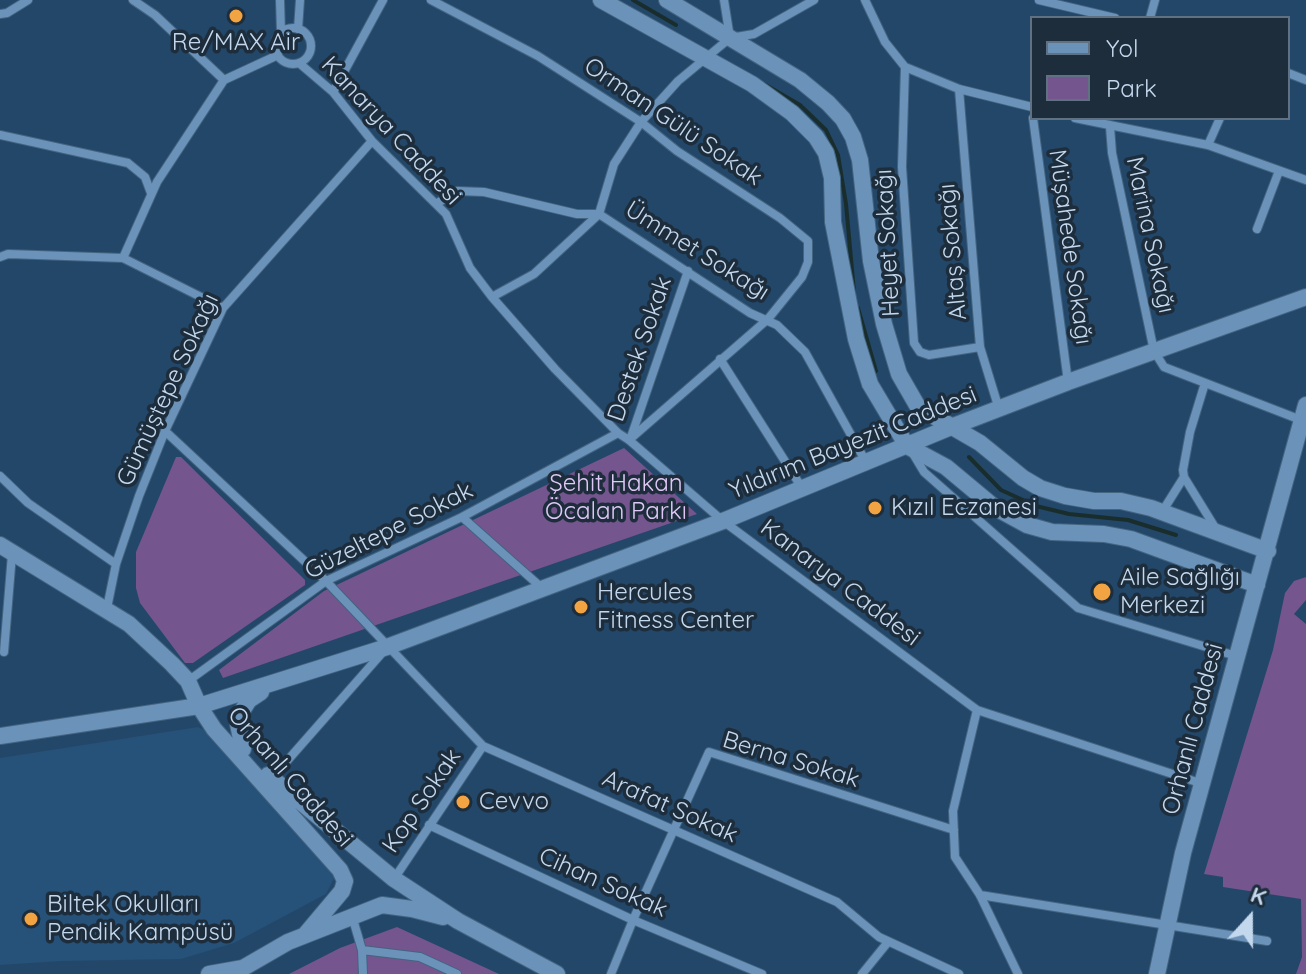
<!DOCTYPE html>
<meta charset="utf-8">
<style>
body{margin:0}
#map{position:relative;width:1306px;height:974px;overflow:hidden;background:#234769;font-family:Quicksand,sans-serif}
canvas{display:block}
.legend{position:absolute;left:1030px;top:16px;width:260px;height:104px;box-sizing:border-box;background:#1d2d3c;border:2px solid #607183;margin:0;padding:10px 14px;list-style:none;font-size:24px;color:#c4d8ed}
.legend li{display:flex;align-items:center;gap:16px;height:40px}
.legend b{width:40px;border:2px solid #607183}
.north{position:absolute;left:1210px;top:878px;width:80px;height:80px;-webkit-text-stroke:6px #1d2d3c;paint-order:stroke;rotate:21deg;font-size:22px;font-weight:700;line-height:32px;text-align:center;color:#c4d8ed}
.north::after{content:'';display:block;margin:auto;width:28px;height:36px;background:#c4d8ed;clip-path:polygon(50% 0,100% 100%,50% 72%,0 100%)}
</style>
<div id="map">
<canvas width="1306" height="974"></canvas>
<ul class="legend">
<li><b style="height:10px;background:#6b92b8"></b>Yol</li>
<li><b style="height:22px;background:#74558d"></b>Park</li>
</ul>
<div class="north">K</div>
</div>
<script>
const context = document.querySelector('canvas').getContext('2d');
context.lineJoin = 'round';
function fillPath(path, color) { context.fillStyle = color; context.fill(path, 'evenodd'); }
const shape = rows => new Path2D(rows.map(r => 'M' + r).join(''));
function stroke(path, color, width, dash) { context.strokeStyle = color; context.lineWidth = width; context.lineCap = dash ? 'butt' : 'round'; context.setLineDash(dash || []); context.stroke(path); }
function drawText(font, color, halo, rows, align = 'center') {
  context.font = font + ' Quicksand,sans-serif'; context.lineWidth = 7; context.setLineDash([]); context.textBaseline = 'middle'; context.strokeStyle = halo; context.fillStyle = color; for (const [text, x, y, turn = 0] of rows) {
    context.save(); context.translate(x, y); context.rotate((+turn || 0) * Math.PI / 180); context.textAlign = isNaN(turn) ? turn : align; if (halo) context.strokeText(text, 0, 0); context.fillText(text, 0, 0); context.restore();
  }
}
const built = shape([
 [198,727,204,730,335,876,326,894,234,943,181,959,63,961,0,965,0,758]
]);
const green = shape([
 [624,448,697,514,223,678,219,670,324,591],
 [176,457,181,457,305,580,305,585,193,663,185,663,140,603,136,588,136,552],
 [1306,577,1306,600,1294,614,1306,624,1306,974,1296,974,1302,957,1301,899,1223,887,1223,877,1204,874,1273,650,1285,593,1294,581],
 [397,927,499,974,289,974,340,948]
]);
const stream = shape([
 [633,0,676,25],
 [764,84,800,105,826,130,838,155,846,204,854,292],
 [858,308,876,371],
 [969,457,1001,490,1036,506,1069,514,1128,520,1176,535]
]);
const street = shape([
 [133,0,155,15,224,80],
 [280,0,281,33],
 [431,0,538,56,641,122,677,151,780,218,808,241,808,262,802,277,768,319,629,440],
 [724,0,730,38],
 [865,0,885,42,905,67,959,89,1032,107],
 [1039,0,1115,18],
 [0,14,7,13,28,0],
 [1150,18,1155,0],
 '275 46a18 18 0 1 1 36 0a18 18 0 1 1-36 0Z',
 [298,29,300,0],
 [299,63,333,92,372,141,446,214,470,268,492,297,555,369,618,433,629,440,723,521,977,710,1203,784],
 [905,67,902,167,914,343,920,352,929,355,980,347],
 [1288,73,1306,80],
 [959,89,980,347,999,409],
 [333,92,383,0],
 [1033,118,1068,382],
 [1075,118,1208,145,1306,180],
 [1110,127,1112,153,1154,351,1164,367,1301,420],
 [0,135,128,163,145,177,151,193],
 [1208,145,1220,118],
 [436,204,457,191,484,192,577,214,599,214,750,313,777,325,805,352,866,462],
 [1257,229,1279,171],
 [0,257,8,254,123,258,223,308],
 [123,258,157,182,224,80,278,55],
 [492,297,534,274,599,214,614,164,641,122,678,81,730,38,754,34,814,0],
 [720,359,802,488],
 [1205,383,1190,432,1183,470,1184,477,1216,529],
 [165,431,326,581,483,746,837,902,879,937,959,974],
 [631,437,688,271],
 [912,452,924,472,1078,608,1236,656],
 [0,476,28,503,116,564],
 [1162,512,1184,477],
 [462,517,542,588],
 [107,608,116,564,139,496,165,431,223,308,372,141],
 [4,652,12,554],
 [188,681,326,581,462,517,618,433],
 [977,710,953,811,955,857,980,895,1018,974],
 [272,778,382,653],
 [429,825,633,920,762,974],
 [394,879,483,746],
 [980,895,1267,941],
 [352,916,362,950,363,974],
 [362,950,420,957,457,974],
 [611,974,633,920,709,752,954,830],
 [862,974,888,942]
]);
const secondary = shape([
 [601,0,752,84,792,113,816,137,826,153,832,178,833,222,856,339,870,384,907,446,946,467,994,507,1027,525,1052,532,1104,534,1131,539,1257,585],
 [667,0,800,80,828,103,843,119,853,137,860,160,871,261,884,324,899,374,918,407,980,443,1023,478,1040,488,1065,496,1094,501,1121,501,1151,508,1268,551],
 [0,545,129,624,172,664,188,681,199,706,214,729,340,870,345,881,342,891,305,935],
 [0,736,199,706,387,647,723,521,951,427,1068,382,1306,297],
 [243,749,238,724,242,711,249,700,261,692],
 [268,775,394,879,458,921,557,974],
 [209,974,243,968,288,942,382,905,412,909,443,917],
 [1157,974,1183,853,1306,405]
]);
const markers = [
 [236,16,8,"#f3a442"],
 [875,508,8,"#f3a442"],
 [1102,592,10,"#f3a442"],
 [581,607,8,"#f3a442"],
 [463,802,8,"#f3a442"],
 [31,919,8,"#f3a442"]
];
const poiNames = [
 ["Re/MAX Air",236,43,"center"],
 ["Kızıl Eczanesi",891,508],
 ["Aile Sağlığı",1120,578],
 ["Merkezi",1120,606],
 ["Hercules",597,593],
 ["Fitness Center",597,621],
 ["Cevvo",479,802],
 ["Biltek Okulları",47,905],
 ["Pendik Kampüsü",47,933]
];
const streetNames = [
 ["Orman Gülü Sokak",673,122,34],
 ["Kanarya Caddesi",391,131,47],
 ["Marina Sokağı",1150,235,78],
 ["Heyet Sokağı",888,243,-93],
 ["Müşahede Sokağı",1070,247,82],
 ["Ümmet Sokağı",697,251,32],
 ["Altaş Sokağı",953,252,-95],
 ["Destek Sokak",640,349,-71],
 ["Gümüştepe Sokağı",168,390,-65],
 ["Yıldırım Bayezit Caddesi",853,443,-22],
 ["Güzeltepe Sokak",389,531,-27],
 ["Kanarya Caddesi",840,583,37],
 ["Orhanlı Caddesi",1193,729,-75],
 ["Berna Sokak",791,760,17],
 ["Orhanlı Caddesi",290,777,49],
 ["Kop Sokak",422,801,-56],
 ["Arafat Sokak",670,807,24],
 ["Cihan Sokak",603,883,24]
];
const parkNames = [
 ["Şehit Hakan",616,484],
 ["Öcalan Parkı",616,512]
];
fillPath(built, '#265178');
fillPath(green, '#74558d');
stroke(stream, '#192e2c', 4);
stroke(street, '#436480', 10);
stroke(secondary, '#436480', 18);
stroke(street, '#6b92b8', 8);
stroke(secondary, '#6b92b8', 16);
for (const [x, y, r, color] of markers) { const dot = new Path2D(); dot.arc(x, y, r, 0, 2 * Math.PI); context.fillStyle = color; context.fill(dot); stroke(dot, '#1d2d3c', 3); }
drawText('24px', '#c4d8ed', '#1d2d3c', poiNames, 'left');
drawText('24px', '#c4d8ed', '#1d2d3c', streetNames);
drawText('24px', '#dfc8f5', '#1d2d3c', parkNames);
</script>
